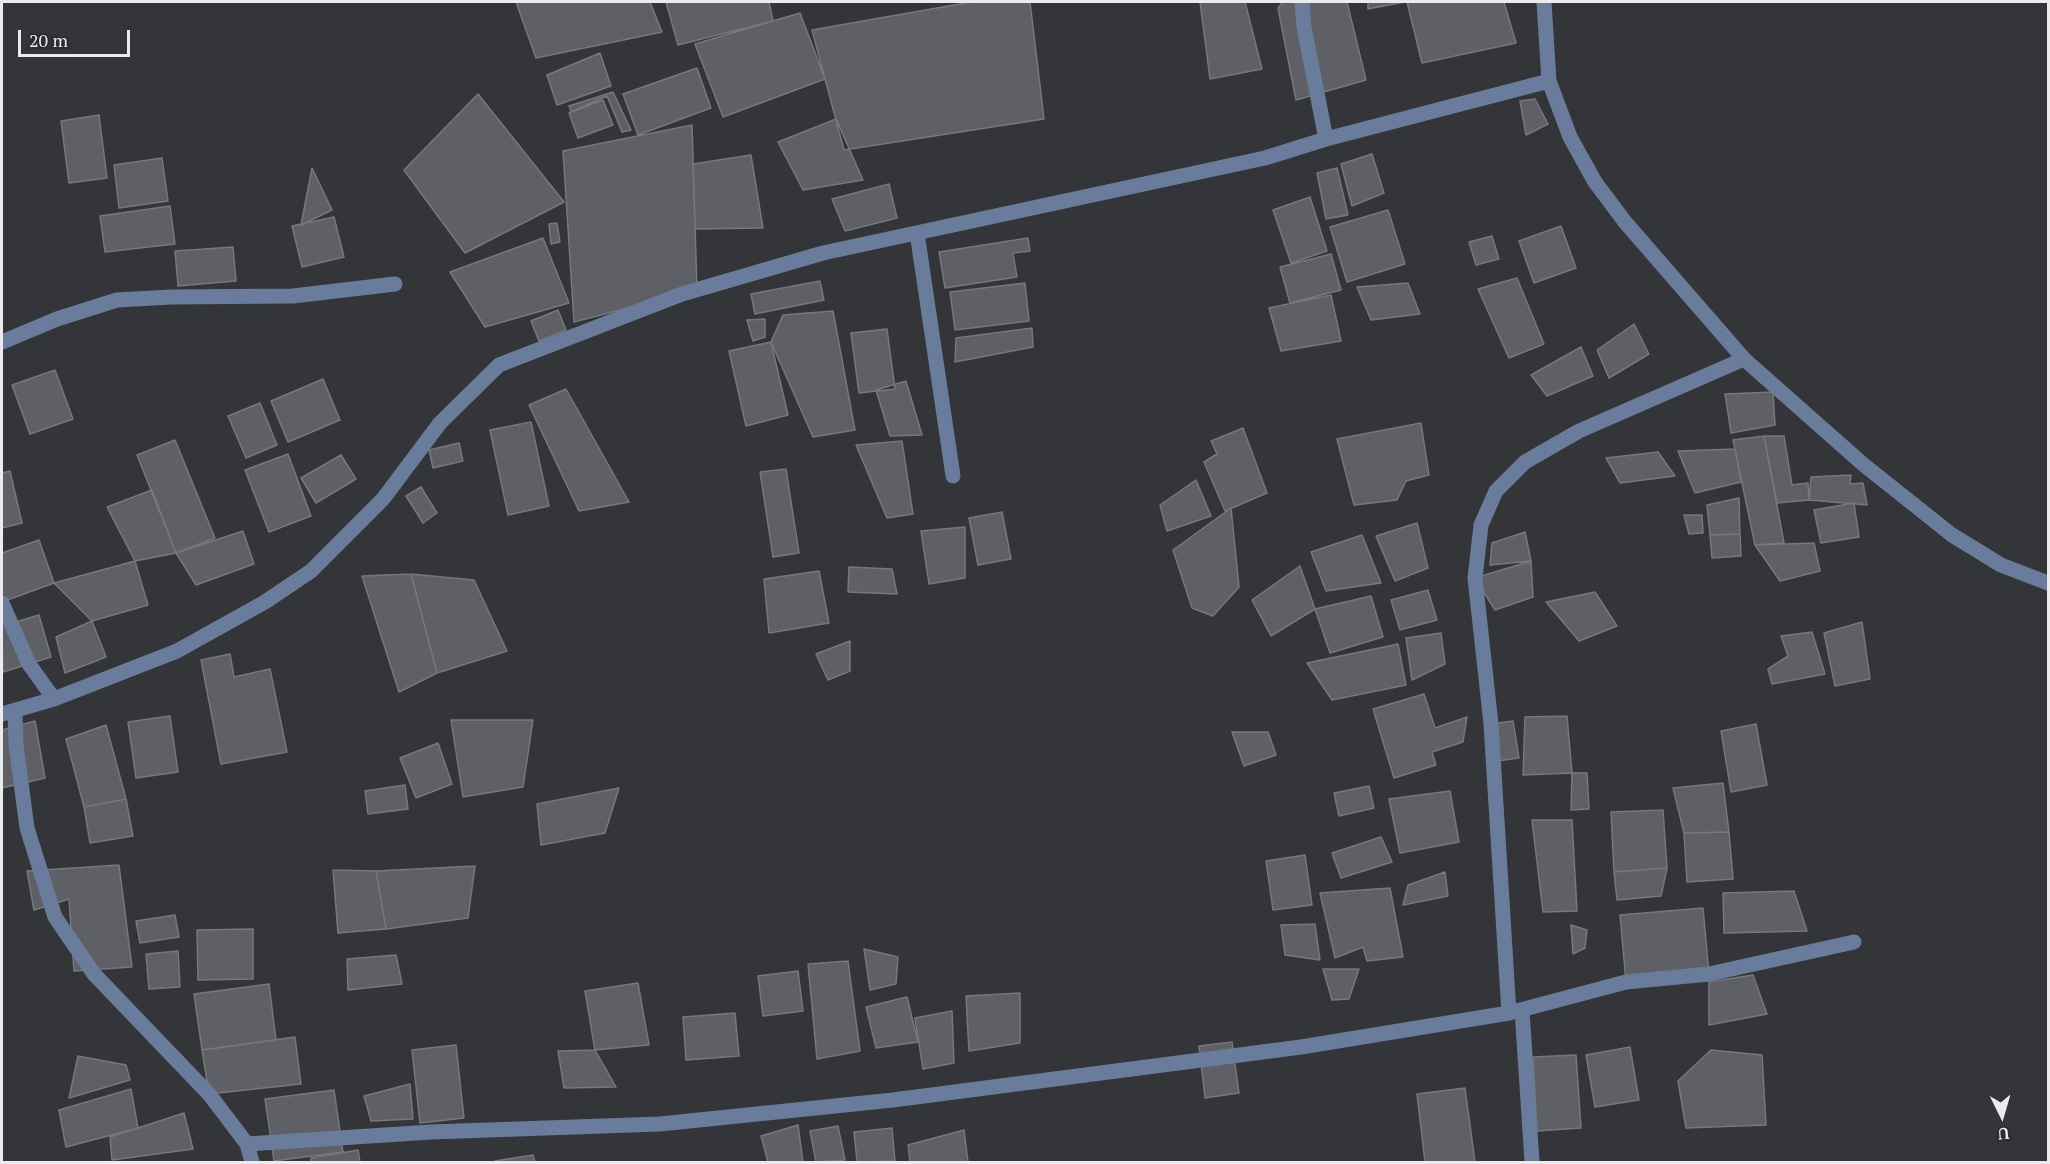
<!DOCTYPE html>
<style>
body{margin:0}
#map{position:relative;width:2050px;height:1164px;overflow:hidden;background:#333539;font-family:"PT Serif",serif}
canvas{display:block}
.frame{position:absolute;inset:0;border:3px solid #e9ebed;pointer-events:none}
.north{position:absolute;left:1972px;top:1086px;width:60px;height:60px;-webkit-text-stroke:4px #292b2f;paint-order:stroke;rotate:175deg;font-size:16px;font-weight:700;line-height:24px;text-align:center;color:#e9ebed}
.north::after{content:'';display:block;margin:auto;width:21px;height:27px;background:#e9ebed;clip-path:polygon(50% 0,100% 100%,50% 72%,0 100%)}
.scale{position:absolute;left:18px;top:30px;width:112px;height:27px;box-sizing:border-box;border:3px solid #e9ebed;border-top:0;padding-left:8px;font-size:18px;line-height:21px;white-space:nowrap;color:#e9ebed;-webkit-text-stroke:4px #292b2f;paint-order:stroke}
</style>
<div id="map">
<canvas width="2050" height="1164"></canvas>
<div class="frame"></div>
<div class="north">U</div>
<div class="scale">20 m</div>
</div>
<script>
const context = document.querySelector('canvas').getContext('2d');
context.lineJoin = 'round';
function fillPath(path, color) { context.fillStyle = color; context.fill(path, 'evenodd'); }
const shape = rows => new Path2D(rows.map(r => 'M' + r).join(''));
function stroke(path, color, width, dash) { context.strokeStyle = color; context.lineWidth = width; context.lineCap = dash ? 'butt' : 'round'; context.setLineDash(dash || []); context.stroke(path); }
const building = shape([
 [516,2,650,2,662,32,536,58,516,2],
 [666,2,769,2,773,21,678,45,666,2],
 [971,2,1030,2,1044,119,844,150,812,30,971,2],
 [1200,2,1245,2,1262,69,1210,79,1200,2],
 [1283,2,1347,2,1366,80,1296,100,1278,8,1283,2],
 [1368,2,1404,2,1368,9,1368,2],
 [1407,2,1504,2,1516,43,1422,63,1407,2],
 [800,13,825,79,723,117,695,44,800,13],
 [600,53,611,86,557,105,547,75,600,53],
 [697,68,711,108,638,135,623,94,697,68],
 [613,92,631,130,622,132,607,96,571,112,569,106,613,92],
 [478,94,564,202,465,253,404,170,478,94],
 [1535,99,1548,124,1526,135,1520,101,1535,99],
 [603,100,613,125,578,138,569,113,603,100],
 [99,115,107,178,69,183,61,121,99,115],
 [836,119,863,180,803,190,778,142,836,119],
 [692,125,697,290,574,322,563,151,692,125],
 [1372,154,1384,193,1352,206,1341,164,1372,154],
 [751,155,763,228,695,229,693,164,751,155],
 [162,158,168,201,119,208,114,165,162,158],
 [312,168,332,210,301,225,312,168],
 [1337,168,1348,215,1326,219,1317,173,1337,168],
 [889,184,897,218,845,231,832,199,889,184],
 [1310,197,1327,251,1291,263,1273,210,1310,197],
 [170,206,175,244,105,252,100,216,170,206],
 [1388,210,1405,264,1347,282,1330,227,1388,210],
 [334,217,344,257,302,267,292,226,334,217],
 [557,223,560,242,551,244,549,224,557,223],
 [1561,226,1576,268,1534,283,1519,241,1561,226],
 [1492,236,1499,259,1476,265,1469,242,1492,236],
 [543,238,569,303,485,327,450,272,543,238],
 [1028,238,1030,251,1013,253,1017,277,945,288,939,252,1028,238],
 [233,247,236,281,178,286,175,251,233,247],
 [1331,254,1341,290,1290,303,1280,267,1331,254],
 [1517,278,1544,344,1509,358,1478,289,1517,278],
 [820,281,824,300,755,314,751,294,820,281],
 [1025,283,1029,321,955,330,950,292,1025,283],
 [1408,283,1420,314,1371,320,1357,287,1408,283],
 [1331,295,1341,341,1281,351,1269,308,1331,295],
 [558,310,566,330,539,341,531,321,558,310],
 [833,311,855,430,813,437,771,342,783,315,833,311],
 [765,319,765,337,753,341,747,320,765,319],
 [1634,324,1649,354,1609,378,1597,350,1634,324],
 [1032,328,1033,347,955,362,956,338,1032,328],
 [887,329,895,389,859,393,851,333,887,329],
 [771,342,788,415,746,426,729,351,771,342],
 [1581,347,1593,376,1547,396,1531,375,1581,347],
 [55,370,73,419,30,434,12,385,55,370],
 [323,379,340,420,288,442,271,401,323,379],
 [906,381,922,435,890,436,876,390,906,381],
 [566,389,629,502,579,511,529,405,566,389],
 [1773,392,1775,425,1731,433,1725,394,1773,392],
 [260,403,277,445,246,458,228,416,260,403],
 [531,422,549,506,508,515,490,430,531,422],
 [1421,423,1429,475,1406,481,1397,500,1354,505,1337,439,1421,423],
 [1243,428,1267,493,1225,511,1204,462,1217,454,1211,441,1243,428],
 [1764,436,1784,543,1755,545,1733,440,1764,436],
 [1764,436,1784,436,1792,485,1808,483,1809,500,1777,503,1764,436],
 [175,440,215,538,176,553,137,455,175,440],
 [902,441,913,514,887,518,856,445,902,441],
 [459,443,463,461,433,468,429,450,459,443],
 [1735,449,1741,482,1695,493,1678,451,1735,449],
 [1658,452,1675,476,1620,483,1606,458,1658,452],
 [288,454,311,516,269,532,245,470,288,454],
 [341,455,356,479,316,503,301,478,341,455],
 [786,469,799,553,773,557,760,472,786,469],
 [10,471,22,523,2,528,2,473,10,471],
 [1851,475,1850,484,1863,483,1867,505,1809,500,1811,477,1851,475],
 [1196,480,1211,516,1167,531,1160,505,1196,480],
 [421,487,437,513,423,523,406,496,421,487],
 [152,490,176,553,135,561,107,507,152,490],
 [1739,498,1740,534,1710,535,1707,505,1739,498],
 [1854,503,1859,537,1821,543,1814,510,1854,503],
 [1231,508,1239,587,1213,616,1192,608,1173,550,1231,508],
 [1002,512,1011,559,978,565,969,518,1002,512],
 [1684,515,1702,515,1703,533,1689,534,1684,515],
 [1417,523,1428,568,1395,581,1376,536,1417,523],
 [965,527,965,578,929,584,921,531,965,527],
 [243,531,254,564,196,585,176,553,243,531],
 [1525,532,1531,561,1490,565,1492,543,1525,532],
 [1740,534,1741,556,1712,558,1710,535,1740,534],
 [1362,535,1381,583,1326,591,1311,552,1362,535],
 [39,540,54,583,2,602,2,553,39,540],
 [1814,543,1820,571,1780,581,1755,545,1814,543],
 [135,561,148,605,92,621,54,583,135,561],
 [1531,561,1533,597,1495,610,1475,578,1531,561],
 [1300,566,1315,609,1271,636,1252,600,1300,566],
 [849,567,892,569,897,594,848,592,849,567],
 [819,571,829,623,769,633,764,579,819,571],
 [411,574,437,673,399,692,362,576,411,574],
 [411,574,474,580,507,651,437,673,411,574],
 [1428,590,1437,620,1400,630,1391,600,1428,590],
 [1595,592,1617,626,1579,641,1546,602,1595,592],
 [1371,596,1383,637,1330,653,1315,609,1371,596],
 [39,615,51,657,3,672,2,626,39,615],
 [92,621,106,657,65,673,56,637,92,621],
 [1862,622,1870,679,1835,686,1824,633,1862,622],
 [1812,632,1825,674,1772,684,1768,669,1788,656,1781,636,1812,632],
 [1441,633,1445,664,1412,680,1406,638,1441,633],
 [850,641,850,671,828,680,816,654,850,641],
 [1398,644,1406,685,1332,700,1307,663,1398,644],
 [230,654,234,677,270,669,287,752,221,764,201,660,230,654],
 [1424,694,1435,728,1467,717,1463,742,1432,752,1436,765,1394,778,1373,709,1424,694],
 [170,716,178,772,136,778,128,722,170,716],
 [1567,716,1572,773,1523,775,1525,717,1567,716],
 [451,720,533,720,523,787,463,797,451,720],
 [35,721,45,778,2,788,2,730,35,721],
 [1513,721,1519,758,1497,761,1491,724,1513,721],
 [1756,724,1767,785,1731,792,1721,731,1756,724],
 [106,725,126,799,84,807,66,739,106,725],
 [1232,732,1268,732,1276,755,1244,766,1232,732],
 [438,743,452,784,416,798,400,758,438,743],
 [1572,773,1587,773,1589,809,1571,810,1572,773],
 [1723,783,1729,832,1684,833,1673,788,1723,783],
 [405,785,408,809,368,814,365,791,405,785],
 [1369,786,1374,808,1339,816,1334,793,1369,786],
 [619,788,605,833,541,845,537,804,619,788],
 [1450,791,1459,842,1400,853,1389,799,1450,791],
 [126,799,133,836,90,843,84,807,126,799],
 [1663,810,1667,868,1614,872,1611,812,1663,810],
 [1532,820,1572,820,1577,911,1543,912,1532,820],
 [1729,832,1733,879,1687,882,1684,833,1729,832],
 [1381,837,1392,862,1341,878,1332,853,1381,837],
 [1305,855,1312,905,1273,910,1266,861,1305,855],
 [119,865,132,967,74,971,69,899,34,910,27,871,119,865],
 [475,866,468,918,386,929,376,871,475,866],
 [1667,868,1661,896,1617,900,1614,872,1667,868],
 [333,870,376,871,386,929,338,933,333,870],
 [1445,872,1448,896,1403,905,1408,885,1445,872],
 [1390,888,1403,957,1367,961,1363,947,1335,958,1320,893,1390,888],
 [1794,891,1807,931,1724,933,1723,893,1794,891],
 [1703,908,1709,974,1626,982,1620,915,1703,908],
 [175,915,179,937,140,943,136,921,175,915],
 [1315,924,1320,960,1285,955,1281,925,1315,924],
 [1571,925,1587,930,1585,948,1573,954,1571,925],
 [253,929,253,979,198,980,197,930,253,929],
 [864,949,898,957,896,984,870,990,864,949],
 [178,951,180,987,149,989,146,954,178,951],
 [396,955,402,984,348,990,347,959,396,955],
 [848,961,860,1051,817,1059,808,964,848,961],
 [1323,969,1359,969,1349,999,1332,1000,1323,969],
 [798,971,803,1011,763,1016,758,976,798,971],
 [1753,975,1767,1014,1709,1025,1709,982,1753,975],
 [638,983,649,1045,595,1050,585,991,638,983],
 [269,984,276,1040,202,1050,194,994,269,984],
 [1020,993,1020,1043,969,1051,966,996,1020,993],
 [907,997,918,1042,876,1048,866,1007,907,997],
 [952,1011,954,1063,923,1069,915,1018,952,1011],
 [735,1013,739,1056,686,1060,683,1017,735,1013],
 [295,1037,301,1084,209,1094,202,1050,295,1037],
 [1232,1042,1239,1093,1205,1098,1199,1046,1232,1042],
 [456,1045,464,1118,420,1123,412,1050,456,1045],
 [1630,1047,1639,1100,1595,1107,1586,1055,1630,1047],
 [595,1050,616,1087,564,1088,558,1051,595,1050],
 [1711,1050,1762,1055,1766,1125,1686,1128,1678,1081,1711,1050],
 [1576,1055,1581,1128,1537,1131,1533,1057,1576,1055],
 [78,1056,126,1065,130,1080,69,1098,78,1056],
 [410,1084,413,1119,371,1121,364,1096,410,1084],
 [1465,1088,1475,1162,1425,1162,1417,1094,1465,1088],
 [131,1089,138,1128,66,1147,59,1110,131,1089],
 [334,1090,343,1152,274,1161,265,1099,334,1090],
 [184,1113,193,1149,112,1160,110,1137,184,1113],
 [798,1125,803,1162,768,1162,761,1136,798,1125],
 [838,1126,845,1160,816,1162,810,1131,838,1126],
 [892,1128,895,1161,857,1162,854,1132,892,1128],
 [964,1130,968,1162,910,1162,908,1145,964,1130],
 [358,1150,360,1162,311,1162,311,1158,358,1150],
 [533,1155,535,1162,495,1162,495,1161,533,1155]
]);
const minor = shape([
 [1302,2,1304,27,1326,139],
 [1544,2,1549,81,1570,137,1595,182,1625,222,1744,359,1864,465,1952,535,2001,565,2048,583],
 [917,233,953,476],
 [2,342,57,319,117,300,171,297,293,296,395,284],
 [2,603,29,664,54,699],
 [15,712,16,745,27,828,55,917,94,974,209,1094,247,1144,252,1162],
 [2,714,54,699,177,651,265,602,311,571,383,499,440,423,499,365,682,294,823,253,1265,158,1326,139,1549,81],
 [1522,1010,1532,1162],
 [1509,1013,1491,724,1475,578,1481,525,1496,491,1525,462,1579,431,1744,359],
 [247,1144,431,1132,660,1124,893,1100,1301,1047,1509,1013,1626,982,1709,974,1854,942]
]);
fillPath(building, '#5e6065');
stroke(building, '#76787c', 1.5);
stroke(minor, '#6a7c9b', 15);
</script>
